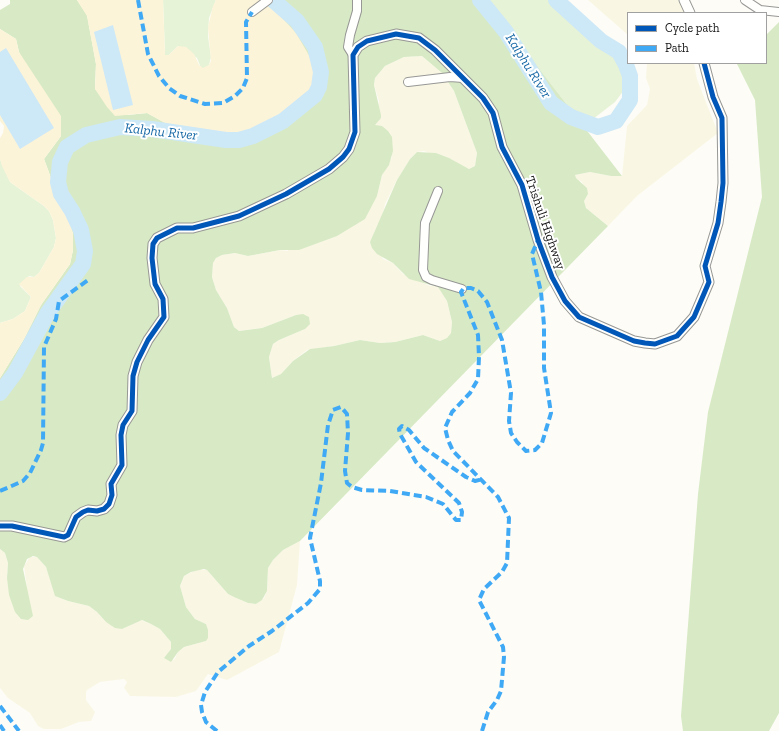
<!DOCTYPE html>
<style>
body{margin:0}
#map{position:relative;width:779px;height:731px;overflow:hidden;background:#fdfcf7;font-family:"Zilla Slab",serif}
canvas{display:block}
.legend{position:absolute;left:627px;top:12px;width:140px;height:52px;box-sizing:border-box;background:#fff;border:1px solid #a0a0a0;margin:0;padding:5px 7px;list-style:none;font-size:12px;color:#111}
.legend li{display:flex;align-items:center;gap:8px;height:20px}
.legend b{width:20px;border:1px solid #a0a0a0}
</style>
<div id="map">
<canvas width="779" height="731"></canvas>
<ul class="legend">
<li><b style="height:5px;background:#0057b8"></b>Cycle path</li>
<li><b style="height:5px;background:#3fa9f5"></b>Path</li>
</ul>
</div>
<script>
const context = document.querySelector('canvas').getContext('2d');
context.lineJoin = 'round';
function fillPath(path, color) { context.fillStyle = color; context.fill(path, 'evenodd'); }
const shape = rows => new Path2D(rows.map(r => 'M' + r).join(''));
function stroke(path, color, width, dash) { context.strokeStyle = color; context.lineWidth = width; context.lineCap = dash ? 'butt' : 'round'; context.setLineDash(dash || []); context.stroke(path); }
function drawText(font, color, halo, rows, align = 'center') {
  context.font = font + ' "Zilla Slab",serif'; context.lineWidth = 4; context.setLineDash([]); context.textBaseline = 'middle'; context.strokeStyle = halo; context.fillStyle = color; for (const [text, x, y, turn = 0] of rows) {
    context.save(); context.translate(x, y); context.rotate((+turn || 0) * Math.PI / 180); context.textAlign = isNaN(turn) ? turn : align; if (halo) context.strokeText(text, 0, 0); context.fillText(text, 0, 0); context.restore();
  }
}
const farmland = shape([
 [588,0,679,0,685,13,628,13,628,35],
 [422,56,442,73,454,91,477,153,475,166,469,169,424,151,417,152,410,159,397,180,385,204,382,218,374,232,383,259,393,263,403,274,430,286,438,286,447,301,452,322,451,333,447,338,440,341,423,335,395,342,380,343,360,340,334,346,307,350,293,361,281,374,272,378,269,357,273,344,279,340,305,329,296,315,262,328,239,331,234,327,227,308,216,290,212,277,213,263,216,258,222,255,236,253,248,256,280,250,287,251,377,196,382,175,392,157,375,125,379,101,374,85,375,78,385,66,404,57],
 [647,63,694,63,697,79,718,133,637,196,608,226,586,208,584,201,588,194,582,182,575,178,575,175,590,172,611,176,622,176,627,126,647,105,650,89,646,78],
 [300,541,297,585,279,652,227,680,208,674,196,691,176,697,130,696,124,688,127,682,124,679,100,682,87,690,86,693,86,700,95,712,91,721,79,722,61,729,44,729,38,726,30,713,8,698,0,688,0,549,5,553,8,563,7,578,27,588,24,566,30,557,37,557,46,567,56,596,68,601,89,606,97,612,106,622,122,629,141,620,151,624,160,629,171,642,171,649,167,656,174,660,178,652,184,647,206,641,206,624,195,619,186,607,180,586,184,576,196,570,207,570,228,594,248,603,256,604,264,598,267,591,268,568,273,560,283,550]
]);
const green = shape([
 [163,0,216,0,209,18,208,36,211,57,209,65,205,68,201,68,197,58,178,46,169,55,165,55],
 [486,0,548,0,619,62,626,75,624,90,615,102,593,119,577,118],
 [0,159,10,182,44,206,49,211,53,220,56,238,54,247,39,273,34,277,29,276,20,286,31,297,25,311,13,319,0,323]
]);
const forest = shape([
 [10,0,77,0,87,15,96,64,95,89,128,115,147,113,169,125,184,131,205,134,226,134,259,128,280,116,304,98,279,13,266,0,486,0,622,176,611,176,590,172,575,175,576,178,587,188,588,194,584,201,586,208,608,226,300,541,283,550,273,560,268,568,267,591,262,600,256,604,248,603,234,597,228,594,207,570,204,569,191,572,184,576,180,586,186,607,195,619,206,624,208,630,208,638,206,641,184,647,178,652,171,662,164,658,171,649,171,642,160,629,151,624,142,620,122,629,115,628,106,622,97,612,89,606,68,601,55,596,46,567,37,557,33,556,27,559,23,569,33,616,28,620,21,619,15,612,9,595,7,578,8,563,5,553,0,549,0,378,24,339,41,305,70,264,73,250,73,234,66,210,58,197,44,159,61,136,19,52,16,39,0,29,0,10,10,4],
 [422,56,442,73,454,91,477,153,475,166,469,169,449,158,436,153,417,152,410,159,397,180,370,242,372,248,377,254,393,263,409,279,438,287,447,301,452,322,451,333,447,338,440,341,423,335,395,342,380,343,360,340,334,346,310,349,293,361,281,374,272,378,269,357,273,344,279,340,305,329,310,324,309,317,303,314,296,315,262,328,239,331,234,327,227,308,216,290,212,277,213,263,216,258,222,255,235,253,248,256,280,250,299,250,337,236,365,219,377,196,382,175,389,165,393,151,392,137,388,131,382,126,375,125,381,118,381,115,374,85,375,78,385,66,404,57],
 [779,22,779,713,769,731,683,731,681,716,698,494,708,412,762,197,755,100,737,64,766,63,766,35]
]);
const sand = shape([
 [77,0,163,0,165,55,169,55,178,46,186,47,194,54,199,65,203,68,209,65,211,61,208,27,213,6,216,0,266,0,296,33,314,64,317,80,313,89,304,98,280,116,259,128,245,132,226,134,191,132,169,125,147,113,115,116,107,107,95,89,96,64,87,16],
 [0,29,16,39,19,52,61,116,61,136,44,159,58,197,69,219,73,234,73,250,70,264,41,305,24,339,0,378,0,323,13,319,25,311,31,297,19,284,27,277,34,277,39,273,54,247,56,238,53,220,49,211,44,206,10,182,2,166,0,159,0,138,3,133,4,126,0,121]
]);
const water = shape([
 [113,25,133,105,113,110,94,32],
 [6,48,54,128,20,149,0,115,0,52]
]);
const river = shape([
 [480,0,506,32,551,103,571,117,598,127,616,121,630,100,630,76,626,65,619,52,601,41,556,0],
 [0,393,15,373,47,314,83,264,85,251,81,230,72,211,61,194,58,182,60,162,67,147,86,135,120,127,152,129,226,140,239,140,253,136,283,121,315,95,319,87,321,72,315,47,297,21,273,0]
]);
const minor = shape([
 [745,0,760,10,779,12],
 [252,12,268,0],
 [353,55,348,47,350,35,357,11,357,0],
 [408,82,450,77,463,78],
 [438,191,425,223,423,270,426,277,432,280,462,289]
]);
const tertiary = shape([
 [684,0,690,13],
 [0,526,12,526,64,537,68,535,76,517,83,512,88,510,97,511,104,509,109,504,112,495,111,484,122,465,121,435,123,425,132,411,133,376,137,362,148,340,164,317,163,299,155,284,152,258,153,244,157,238,177,228,193,228,239,216,286,194,329,169,343,157,349,149,355,132,353,55,358,47,367,41,396,34,419,38,435,50,483,98,493,113,502,147,522,185,538,240,552,277,565,301,579,317,634,341,645,343,655,344,677,336,694,317,709,282,705,266,718,223,721,202,723,183,722,118,713,97,704,63]
]);
const quiet = shape([
 [138,0,148,54,159,76,169,88,180,96,205,104,223,103,235,96,243,88,247,78,246,22,252,12],
 [0,491,23,481,30,473,41,450,43,443,44,347,56,319,59,301,88,280],
 [0,706,19,731],
 [0,725,4,731],
 [217,731,206,722,202,712,201,705,205,692,218,672,249,646,272,631,308,603,320,589,320,581,310,538,321,483,328,425,333,410,341,407,347,414,348,433,345,471,347,483,352,487,362,490,390,491,426,497,443,504,456,520,461,520,462,512,459,503,416,462,400,434,399,429,402,426,409,430,424,448,466,477,475,481,483,479],
 [482,731,488,712,497,700,501,691,504,657,503,647,479,600,484,589,502,572,507,563,509,518,498,497,453,451,448,440,445,428,452,412,470,393,478,379,479,357,478,335,461,292,464,288,471,288,478,291,487,302,502,340,511,393,509,421,511,433,517,442,526,451,535,450,542,443,551,413,544,368,544,325,541,292,532,254,538,240]
]);
const cycleway = shape([
 [0,526,12,526,64,537,68,535,76,517,83,512,88,510,97,511,104,509,109,504,112,495,111,484,122,465,121,435,123,425,132,411,133,376,137,362,148,340,164,317,163,299,155,284,152,258,153,244,157,238,177,228,193,228,239,216,286,194,329,169,343,157,349,149,355,132,353,55,358,47,367,41,396,34,419,38,435,50,483,98,493,113,502,147,522,185,538,240,552,277,565,301,579,317,634,341,645,343,655,344,677,336,694,317,709,282,705,266,718,223,721,202,723,183,722,118,713,97,704,63]
]);
const streetNames = [
 ["Trishuli Highway",545,223,71]
];
const waterNames = [
 ["Kalphu River",528,66,58],
 ["Kalphu River",161,132,6]
];
fillPath(farmland, '#f9f7e4');
fillPath(green, '#e7f3d7');
fillPath(forest, '#d8eac5');
fillPath(sand, '#fcf4d9');
fillPath(water, '#cde8f7');
stroke(river, '#cde8f7', 16);
stroke(minor, '#979795', 10);
stroke(tertiary, '#979795', 11);
stroke(minor, '#fffffe', 8);
stroke(tertiary, '#fffffe', 9);
stroke(quiet, '#3fa9f5', 4, [8, 4]);
stroke(cycleway, '#0057b8', 5);
drawText('13px', '#111', '#fff', streetNames);
drawText('italic 14px', '#1768a6', '#fff', waterNames);
</script>
